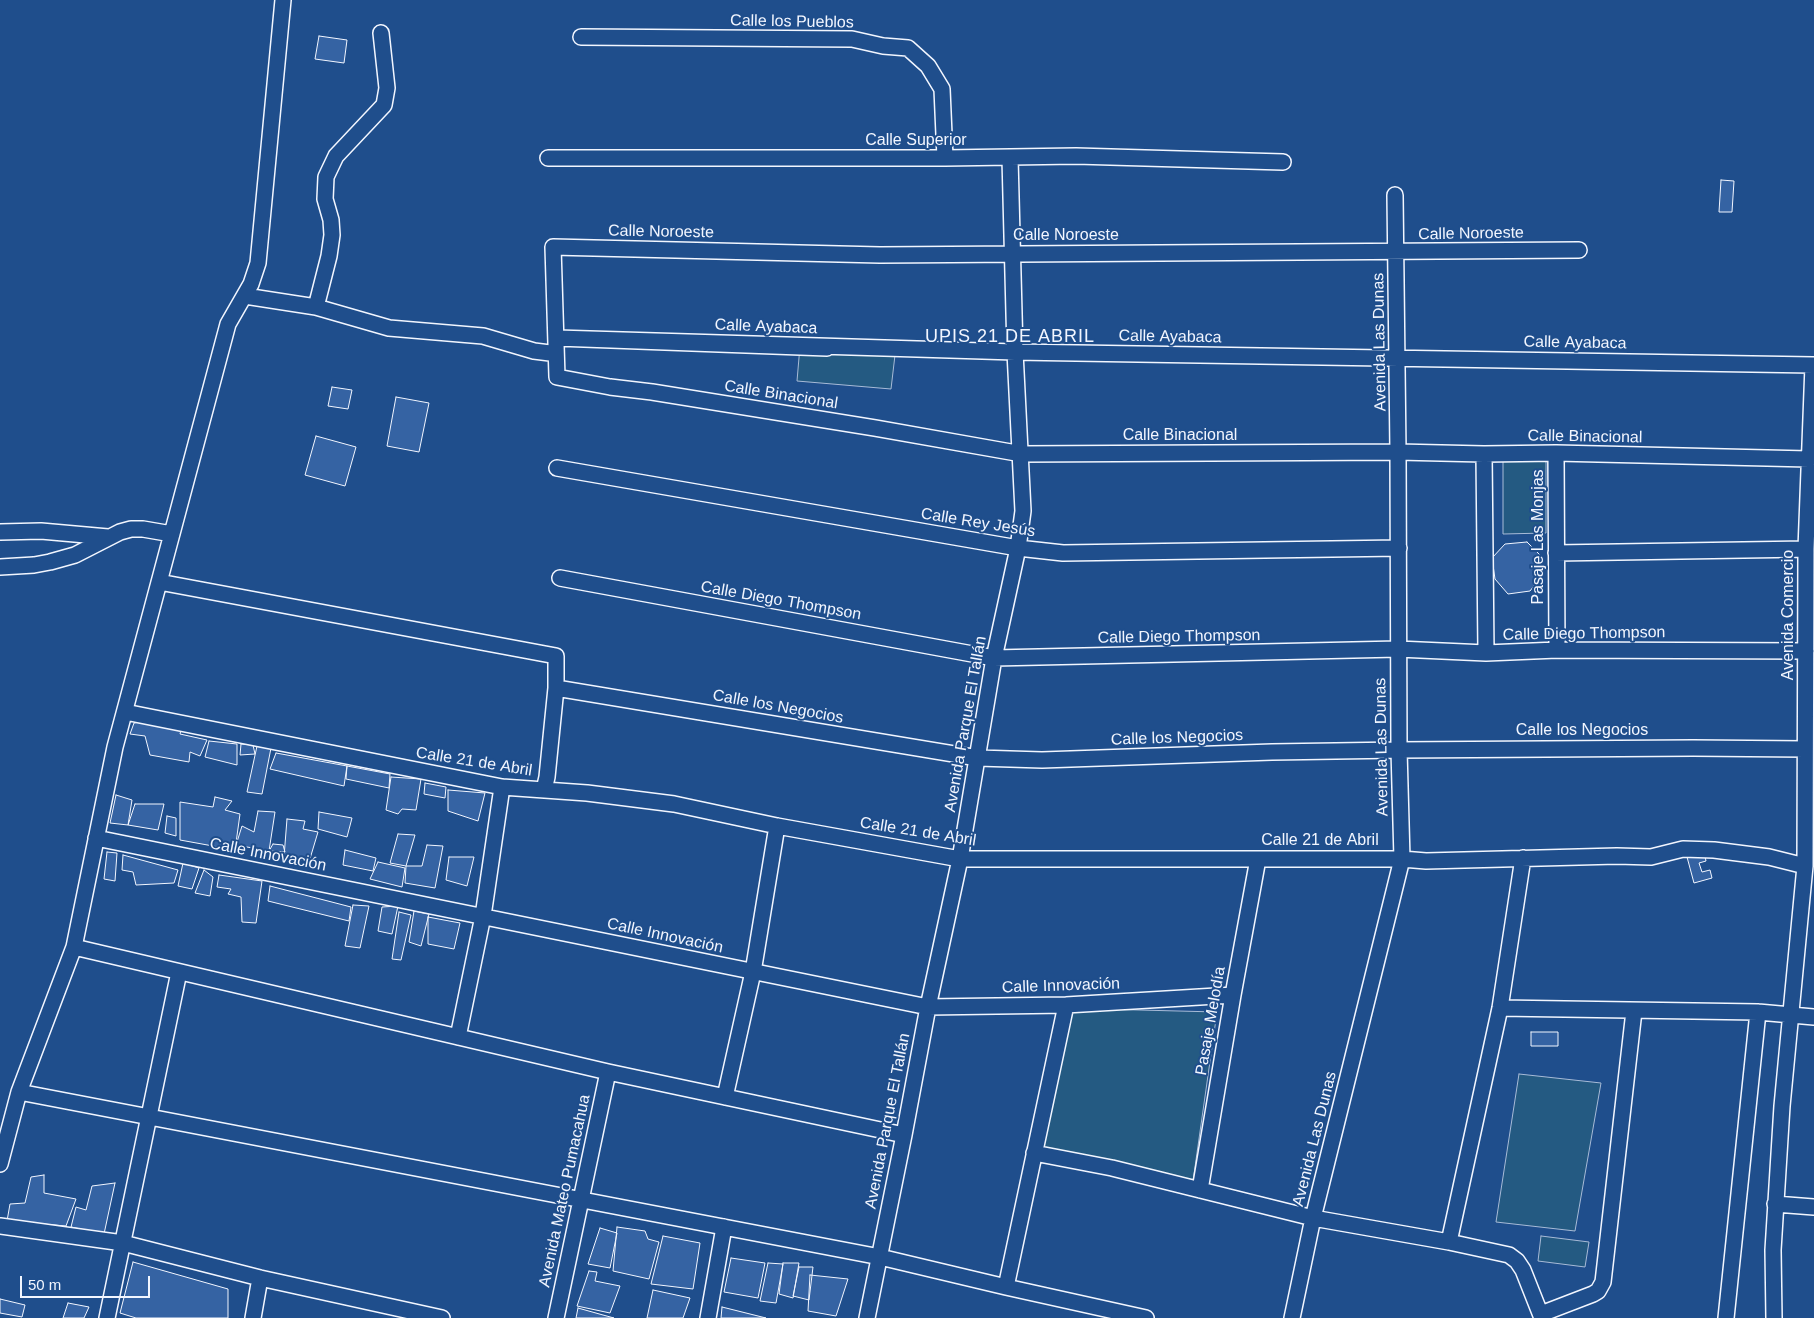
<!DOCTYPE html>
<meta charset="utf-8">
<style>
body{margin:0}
#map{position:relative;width:1814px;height:1318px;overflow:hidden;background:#1f4e8c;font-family:Helvetica,sans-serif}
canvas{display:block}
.scale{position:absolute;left:20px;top:1276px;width:130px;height:22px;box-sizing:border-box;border:2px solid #f2f6ff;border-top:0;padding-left:6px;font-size:15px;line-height:18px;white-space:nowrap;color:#f2f6ff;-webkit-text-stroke:4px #1f4e8c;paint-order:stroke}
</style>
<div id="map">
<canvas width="1814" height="1318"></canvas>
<div class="scale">50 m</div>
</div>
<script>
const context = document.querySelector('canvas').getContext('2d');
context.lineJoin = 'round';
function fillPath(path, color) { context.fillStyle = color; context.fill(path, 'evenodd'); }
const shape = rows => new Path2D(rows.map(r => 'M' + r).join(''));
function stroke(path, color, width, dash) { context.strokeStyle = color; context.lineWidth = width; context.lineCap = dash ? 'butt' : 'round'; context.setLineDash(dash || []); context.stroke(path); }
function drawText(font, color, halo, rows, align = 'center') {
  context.font = font + ' Helvetica,sans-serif'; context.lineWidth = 4; context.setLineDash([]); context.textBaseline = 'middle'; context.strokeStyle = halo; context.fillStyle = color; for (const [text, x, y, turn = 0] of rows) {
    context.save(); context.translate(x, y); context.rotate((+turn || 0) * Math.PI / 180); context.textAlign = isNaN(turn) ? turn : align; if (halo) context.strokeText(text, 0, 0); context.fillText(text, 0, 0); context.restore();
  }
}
const green = shape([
 [800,346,895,355,891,389,797,381,800,346],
 [1503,457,1546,457,1546,533,1503,534,1503,457],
 [1061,1008,1217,1012,1193,1181,1042,1148,1061,1008],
 [1519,1074,1601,1083,1575,1231,1496,1222,1519,1074],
 [1541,1236,1589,1242,1585,1267,1538,1261,1541,1236]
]);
const building = shape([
 [319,36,347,40,344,63,315,59,319,36],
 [1721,180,1734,181,1732,212,1719,212,1721,180],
 [332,387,352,390,348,409,328,406,332,387],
 [396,397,429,403,419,452,387,446,396,397],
 [316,436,356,447,345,486,305,475,316,436],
 [1527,542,1540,555,1543,574,1530,591,1508,594,1495,579,1492,558,1505,544,1527,542],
 [151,720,182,726,180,734,207,740,200,756,190,752,189,762,150,755,145,736,130,734,134,723,151,720],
 [209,741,237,744,237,765,205,757,209,741],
 [241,744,253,745,255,754,240,755,241,744],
 [257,746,271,748,262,794,247,792,257,746],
 [276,753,347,766,344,786,270,769,276,753],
 [347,766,390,774,389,788,346,779,347,766],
 [391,777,421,779,416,810,402,809,398,814,386,810,391,777],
 [425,783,446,787,445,798,424,794,425,783],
 [448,790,485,793,478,821,448,811,448,790],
 [116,795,132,800,128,825,110,823,116,795],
 [215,797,232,801,225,810,240,814,235,850,180,840,180,802,213,807,215,797],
 [135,804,164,804,158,830,128,825,135,804],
 [258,811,275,812,269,851,236,845,242,826,254,832,258,811],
 [319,812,352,818,347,837,318,829,319,812],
 [167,816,176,818,176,836,165,833,167,816],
 [287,819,305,821,303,829,318,832,309,862,284,857,287,819],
 [398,834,415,835,406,866,390,863,398,834],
 [273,844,283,845,285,852,269,851,273,844],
 [427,845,443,846,435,888,405,883,406,866,422,866,427,845],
 [345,850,376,858,373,871,343,865,345,850],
 [107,852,117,853,115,881,104,879,107,852],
 [1704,852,1706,861,1699,863,1702,872,1710,870,1712,878,1694,883,1687,857,1704,852],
 [123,855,178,870,174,883,136,885,133,872,122,870,123,855],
 [449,857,474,857,467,886,446,880,449,857],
 [378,862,405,868,402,887,370,879,378,862],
 [183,863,199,868,192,889,178,886,183,863],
 [204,870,213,877,210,896,195,893,204,870],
 [219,875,262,881,256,923,242,922,241,897,228,894,231,889,217,887,219,875],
 [270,886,351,907,349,921,268,901,270,886],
 [353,905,369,906,360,948,345,946,353,905],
 [398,906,392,934,378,931,382,907,398,906],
 [414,911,429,914,421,946,409,942,414,911],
 [399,912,411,915,401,960,392,959,399,912],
 [428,917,460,923,454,949,428,944,428,917],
 [1531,1032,1558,1032,1558,1046,1531,1046,1531,1032],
 [44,1175,44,1193,76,1199,66,1226,7,1221,10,1204,25,1203,31,1177,44,1175],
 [115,1183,104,1234,71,1227,76,1207,86,1210,92,1186,115,1183],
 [617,1227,645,1231,648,1239,659,1242,649,1279,613,1271,617,1227],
 [600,1228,617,1233,610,1268,588,1264,600,1228],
 [663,1236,700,1243,693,1289,651,1284,663,1236],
 [731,1258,765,1263,758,1298,724,1292,731,1258],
 [133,1262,228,1289,228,1318,136,1318,120,1313,133,1262],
 [768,1263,783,1264,776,1303,760,1301,768,1263],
 [783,1263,799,1263,793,1298,779,1294,783,1263],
 [799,1267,813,1267,809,1300,793,1296,799,1267],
 [589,1271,597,1272,595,1281,620,1286,610,1313,577,1306,589,1271],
 [810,1275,848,1279,836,1316,808,1311,810,1275],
 [653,1290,690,1298,683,1318,647,1318,653,1290],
 [0,1299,25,1305,22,1317,0,1313,0,1299],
 [68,1303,89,1307,84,1318,63,1318,68,1303],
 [722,1307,766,1318,721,1318,722,1307],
 [578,1308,603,1315,614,1318,576,1318,578,1308]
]);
const street = shape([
 [581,37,852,39,883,46,908,48,928,66,942,89,945,158],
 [548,158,945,158,1076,156,1283,162],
 [1579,250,880,255,553,247,557,377,610,387,652,392,875,428,1022,454,1398,452,1484,454,1556,453,1809,459],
 [245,296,316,307,389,328,483,336,534,351,550,353],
 [316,307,329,256,332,235,331,220,325,199,326,177,336,156,384,105,387,88,381,33],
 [827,348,557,338,1015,352,1813,365,1806,549,1805,866,1782,1106,1773,1250,1774,1318],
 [1556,453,1557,650],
 [1484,454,1486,653],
 [557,468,1018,548,1063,553,1399,548],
 [0,532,41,531,108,537],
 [1556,553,1806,549],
 [0,567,34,565,50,562,75,555,120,532,131,529,143,529,172,534],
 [560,578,994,658,1398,649,1486,653,1557,650,1806,651],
 [159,582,556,656,556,688,547,777,544,790],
 [556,688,978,758,1042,760,1272,752,1399,750,1693,748,1805,749],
 [125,712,502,787,587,793,674,804,777,826,960,859,1402,859,1426,861,1617,856,1651,857,1683,849,1714,850,1769,857,1805,866],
 [96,838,928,1007,1066,1005,1233,995],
 [74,947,608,1072,904,1135],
 [1500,1008,1758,1012,1814,1017],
 [458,1037,483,916,502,787],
 [19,1092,880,1257,1006,1287,1146,1318],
 [725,1097,753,972,777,826],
 [1034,1153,1112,1168,1313,1218,1449,1242,1509,1255,1517,1261,1523,1270,1542,1318],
 [0,1164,19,1092,74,947,115,747,228,324,251,284,258,263,283,0],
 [1200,1190,1233,995,1258,859],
 [1775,1204,1814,1207],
 [0,1226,123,1243,260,1278,442,1318],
 [1449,1242,1500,1008,1523,858],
 [1006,1287,1066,1005],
 [1541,1314,1593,1294,1598,1291,1603,1282,1634,1011],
 [107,1318,179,972],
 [253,1318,260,1278],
 [556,1318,608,1072],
 [708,1318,724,1227],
 [867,1318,904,1135,928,1007,960,859,994,658,1018,548,1023,511,1015,352,1010,158],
 [1292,1318,1313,1218,1402,859,1399,750,1398,452,1395,195],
 [1726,1318,1758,1012]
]);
const streetNames = [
 ["Calle los Pueblos",792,22,1],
 ["Calle Superior",916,141],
 ["Calle Noroeste",661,232,1],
 ["Calle Noroeste",1471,234,-1],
 ["Calle Noroeste",1066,236],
 ["Calle Ayabaca",766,327,2],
 ["Calle Ayabaca",1170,337,1],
 ["Avenida Las Dunas",1380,342,-91],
 ["Calle Ayabaca",1575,343,1],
 ["Calle Binacional",781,395,9],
 ["Calle Binacional",1180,436],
 ["Calle Binacional",1585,437,1],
 ["Calle Rey Jesús",978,523,9],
 ["Pasaje Las Monjas",1539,537,-90],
 ["Calle Diego Thompson",781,601,10],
 ["Avenida Comercio",1789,615,-90],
 ["Calle Diego Thompson",1584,634,-1],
 ["Calle Diego Thompson",1179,637,-1],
 ["Calle los Negocios",778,707,10],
 ["Avenida Parque El Tallán",966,724,-80],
 ["Calle los Negocios",1582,731],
 ["Calle los Negocios",1177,738,-2],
 ["Avenida Las Dunas",1382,747,-91],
 ["Calle 21 de Abril",474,762,9],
 ["Calle 21 de Abril",918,832,9],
 ["Calle 21 de Abril",1320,841],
 ["Calle Innovación",268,855,11],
 ["Calle Innovación",665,936,12],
 ["Calle Innovación",1061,986,-2],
 ["Pasaje Melodía",1211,1021,-80],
 ["Avenida Parque El Tallán",888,1121,-79],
 ["Avenida Las Dunas",1315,1139,-76],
 ["Avenida Mateo Pumacahua",565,1191,-78]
];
const neighbourhoodNames = [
 ["UPIS 21 DE ABRIL",1010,337]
];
fillPath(green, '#245a82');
stroke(green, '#a8bbd7', 1);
fillPath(building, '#3563a3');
stroke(building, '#f2f6ff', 1);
stroke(street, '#f2f6ff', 18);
stroke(street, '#1f4e8c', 15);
drawText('16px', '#f2f6ff', '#1f4e8c', streetNames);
context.letterSpacing = '1px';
drawText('18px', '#f2f6ff', '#1f4e8c', neighbourhoodNames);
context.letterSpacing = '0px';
</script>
